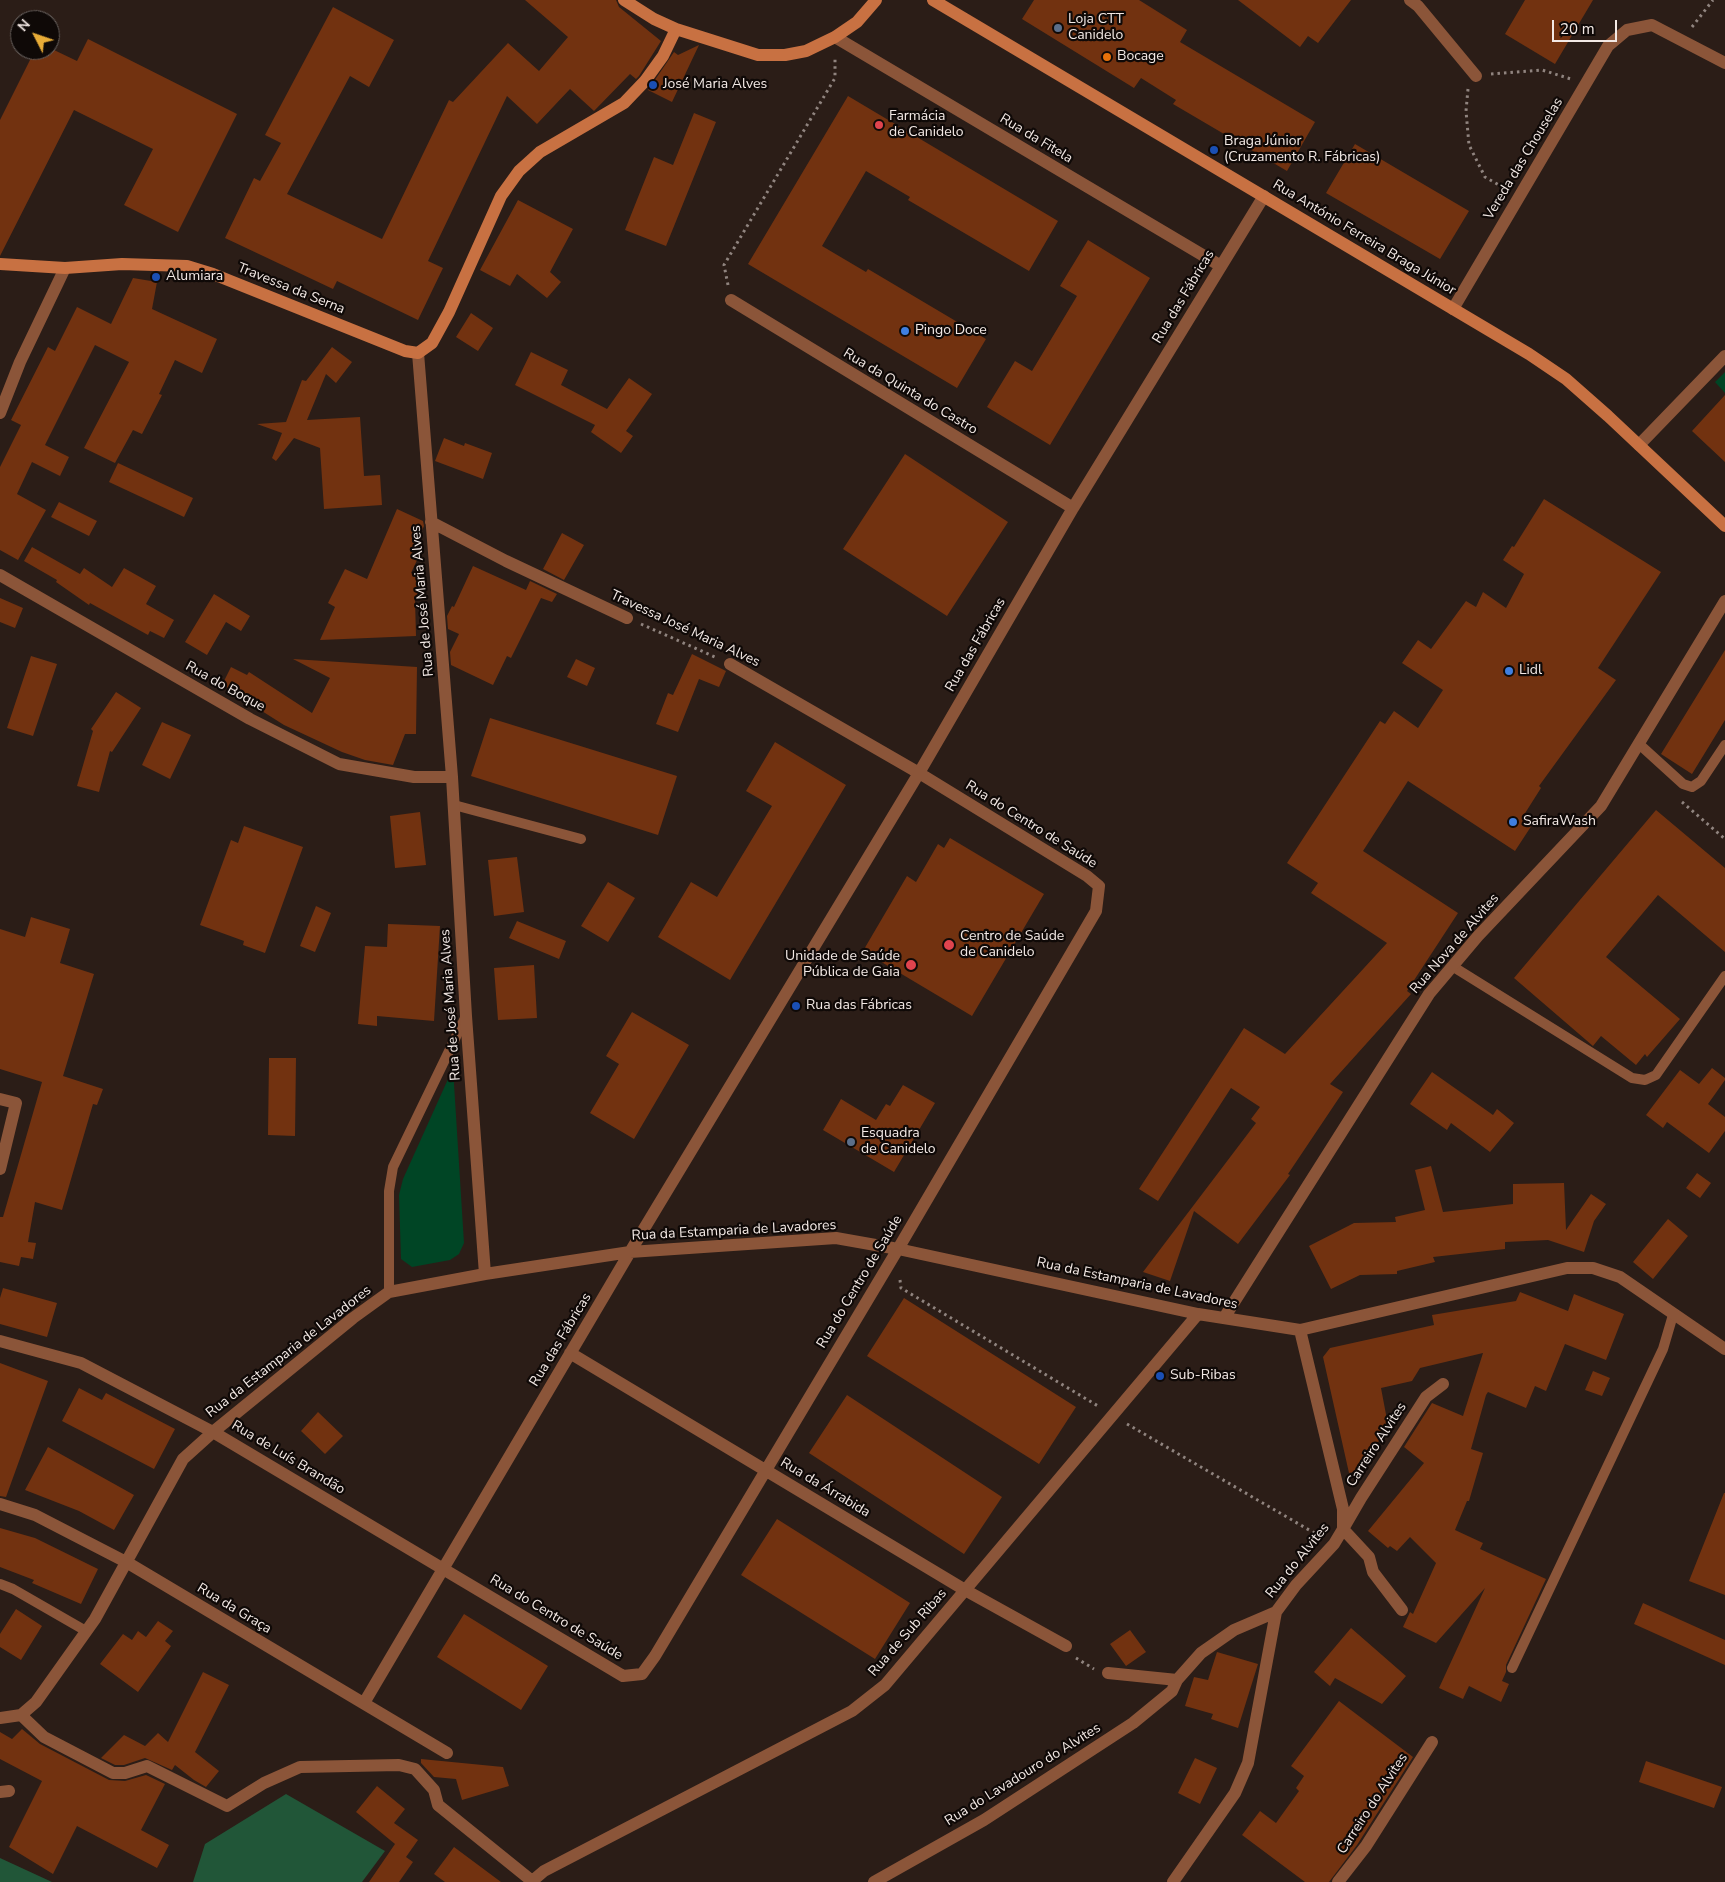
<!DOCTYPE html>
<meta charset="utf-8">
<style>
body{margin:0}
#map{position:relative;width:1725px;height:1882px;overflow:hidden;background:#2b1d17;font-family:"Nunito Sans",sans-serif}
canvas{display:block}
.north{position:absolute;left:10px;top:10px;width:50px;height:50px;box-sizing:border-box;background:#0f0907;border:1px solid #6a6360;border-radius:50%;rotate:311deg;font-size:14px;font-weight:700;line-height:20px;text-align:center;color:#f3e9e5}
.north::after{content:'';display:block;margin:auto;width:18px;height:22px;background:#e8ac37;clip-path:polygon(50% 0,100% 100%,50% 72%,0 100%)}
.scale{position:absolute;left:1552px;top:20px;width:65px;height:22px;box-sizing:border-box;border:2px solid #f3e9e5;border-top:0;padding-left:6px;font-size:15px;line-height:18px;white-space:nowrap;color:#f3e9e5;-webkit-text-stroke:4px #0f0907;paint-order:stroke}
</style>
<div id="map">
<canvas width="1725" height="1882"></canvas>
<div class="north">N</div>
<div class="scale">20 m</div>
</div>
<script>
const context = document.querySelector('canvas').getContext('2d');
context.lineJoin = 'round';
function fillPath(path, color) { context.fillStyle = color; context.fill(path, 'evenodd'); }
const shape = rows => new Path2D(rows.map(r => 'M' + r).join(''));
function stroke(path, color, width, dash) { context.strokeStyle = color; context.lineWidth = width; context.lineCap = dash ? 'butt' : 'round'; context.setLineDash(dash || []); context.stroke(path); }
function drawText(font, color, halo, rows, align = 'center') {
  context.font = font + ' "Nunito Sans",sans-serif'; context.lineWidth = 4.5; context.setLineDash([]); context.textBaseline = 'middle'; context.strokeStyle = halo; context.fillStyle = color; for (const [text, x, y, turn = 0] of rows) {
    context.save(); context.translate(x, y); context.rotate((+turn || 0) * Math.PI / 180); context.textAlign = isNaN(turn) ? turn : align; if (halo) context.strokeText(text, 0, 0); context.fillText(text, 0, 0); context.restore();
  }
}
const green = shape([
 [1725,372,1725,393,1715,382],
 [453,1068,464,1243,459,1254,450,1260,412,1267,401,1259,399,1195,403,1179]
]);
const forest = shape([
 [286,1794,385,1851,362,1882,193,1882,205,1844],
 [0,1858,52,1882,0,1882]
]);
const building = shape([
 [525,0,616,0,619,7,661,41,639,76,636,79,630,74,594,111,570,89,537,124,507,96,428,261,443,268,418,320,337,281,333,289,225,238,254,178,260,181,281,143,265,135,333,7,394,40,369,87,350,76,287,194,382,239,449,100,453,102,508,43,539,71,568,37],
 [1034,0,1139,0,1187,30,1180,42,1315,122,1287,171,1173,104,1176,100,1141,78,1134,88,1022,19],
 [1238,0,1351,0,1318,43,1308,36,1300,47],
 [1525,0,1593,0,1555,64,1505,34],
 [88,39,237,114,178,232,124,205,153,149,74,110,0,256,0,120,35,50,54,50,77,61],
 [699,45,672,102,648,90,674,52,678,55],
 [848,96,1058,221,1029,271,908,200,910,197,866,171,822,246,866,272,868,269,986,339,957,388,748,264],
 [694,113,716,122,666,246,625,230,654,157,673,165],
 [1355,144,1469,211,1440,259,1326,193],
 [518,200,573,229,550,272,561,282,547,298,517,274,510,286,480,270],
 [1088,240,1150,278,1050,445,987,407,1015,361,1032,371,1077,296,1060,286],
 [133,278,157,282,152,309,217,339,202,373,175,360,159,394,162,395,142,434,133,430,115,463,84,448,129,362,95,345,45,445,69,457,60,476,32,462,17,494,46,510,18,560,0,550,0,467,21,425,11,420,48,347,55,351,77,307,111,324],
 [471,313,493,328,478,351,456,337],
 [332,347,352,362,336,383,326,374,307,420,360,417,364,476,380,475,382,505,324,509,320,448,294,438,276,461,272,458,282,433,257,424,286,422,302,380,306,381],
 [531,352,568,370,561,385,607,409,629,378,652,394,626,431,633,436,621,453,591,432,595,425,515,385],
 [1725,395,1725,462,1692,431],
 [444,438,464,446,465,443,492,453,483,479,435,461],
 [905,454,1008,522,947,616,843,549],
 [118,463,193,498,184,517,109,482],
 [1544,499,1661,572,1598,668,1616,680,1539,786,1541,788,1522,818,1532,825,1515,851,1408,781,1363,851,1458,913,1407,991,1411,994,1330,1084,1343,1092,1288,1174,1290,1175,1238,1244,1194,1211,1170,1281,1143,1272,1256,1123,1251,1119,1260,1107,1231,1088,1158,1201,1139,1189,1244,1028,1285,1054,1387,943,1311,893,1318,883,1287,863,1380,721,1385,724,1394,711,1418,728,1443,690,1402,663,1418,640,1431,649,1466,601,1476,607,1483,592,1506,608,1524,574,1503,560,1512,546,1514,547],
 [59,502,97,521,89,536,51,517],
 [397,509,423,521,424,526,411,555,418,558,411,573,424,579,415,599,416,636,320,640,335,607,328,603,345,569,367,579],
 [562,533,584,545,564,580,543,569],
 [32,547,80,574,84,568,112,587,124,568,156,586,146,604,174,620,164,638,150,631,148,635,90,603,89,605,56,582,57,580,24,561],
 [473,566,526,590,530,581,557,594,552,602,541,598,511,658,507,656,493,685,451,665,450,652,459,634,448,629,447,616,452,606,454,607],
 [214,594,250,616,241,631,226,622,207,655,185,642],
 [0,598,23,608,15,628,0,622],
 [1725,650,1725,720,1692,774,1661,754],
 [692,654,726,671,719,687,699,679,678,732,656,724,668,693,673,695],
 [31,656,57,664,33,736,7,728],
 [293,659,417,667,416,734,405,734,393,765,365,760,342,752,284,725,235,694,236,692,222,685,231,667,247,675,249,672,312,713,330,678],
 [576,659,595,668,587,686,567,677],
 [116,692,141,708,112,752,110,751,99,792,77,786,93,731,91,729],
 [490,718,677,776,658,835,471,776],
 [162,722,191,735,170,779,142,765],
 [775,742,846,785,730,980,658,937,691,882,717,897,772,806,746,791],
 [1656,810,1725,868,1725,952,1658,895,1606,957,1680,1019,1647,1057,1645,1054,1636,1065,1601,1036,1593,1046,1514,978],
 [420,812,426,865,395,868,390,816],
 [244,826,303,847,265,953,243,945,244,941,200,925,231,840,238,843],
 [950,838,1044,894,972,1016,863,951,907,876,916,882,938,844,944,848],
 [517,857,524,912,494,916,488,860],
 [608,882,635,898,608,942,581,926],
 [316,906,331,913,315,952,300,946],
 [31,917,70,929,60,963,94,974,63,1076,103,1089,97,1105,93,1104,62,1210,35,1202,28,1242,36,1243,33,1259,21,1257,19,1266,0,1262,0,1217,3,1217,42,1082,0,1069,0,929,25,937],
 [517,921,566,941,559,959,509,938],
 [388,924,440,926,434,1021,377,1016,377,1026,358,1024,365,946,387,947],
 [534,965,537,1018,498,1020,494,968],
 [632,1012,689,1045,634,1139,590,1113,619,1064,606,1056],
 [269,1058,296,1058,295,1136,268,1135],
 [1712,1068,1725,1078,1725,1080,1708,1104,1725,1117,1725,1131,1709,1153,1667,1122,1663,1128,1646,1115,1680,1070,1699,1084],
 [1432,1072,1493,1115,1497,1109,1514,1123,1490,1152,1451,1123,1447,1130,1410,1104],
 [903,1085,935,1103,894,1172,823,1130,841,1099,876,1120,886,1104,890,1106],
 [1431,1166,1443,1212,1513,1204,1513,1184,1564,1183,1566,1230,1591,1194,1606,1204,1594,1221,1584,1252,1548,1240,1505,1242,1505,1249,1433,1257,1435,1262,1397,1271,1397,1274,1360,1275,1331,1289,1309,1246,1354,1223,1396,1222,1395,1217,1425,1210,1415,1170],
 [1697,1173,1711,1183,1700,1198,1686,1188],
 [1668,1219,1688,1236,1653,1279,1633,1262],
 [3,1288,57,1303,47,1337,0,1324,0,1298],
 [1520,1292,1568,1311,1574,1294,1624,1314,1606,1360,1565,1344,1546,1391,1535,1386,1526,1408,1488,1392,1486,1395,1471,1449,1483,1453,1469,1501,1467,1501,1455,1530,1483,1543,1480,1549,1546,1579,1506,1665,1506,1672,1502,1681,1509,1684,1501,1702,1469,1686,1463,1699,1439,1688,1485,1588,1436,1643,1403,1627,1410,1612,1413,1614,1436,1563,1410,1537,1397,1551,1390,1546,1388,1548,1368,1531,1424,1463,1404,1447,1432,1403,1463,1416,1483,1353,1420,1368,1412,1381,1381,1388,1388,1425,1362,1470,1349,1473,1323,1357,1330,1348,1434,1325,1432,1315,1516,1301],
 [904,1298,1076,1407,1039,1464,867,1356],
 [0,1363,48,1381,6,1497,0,1496],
 [1593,1371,1610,1378,1602,1396,1585,1390],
 [79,1388,102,1400,106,1393,175,1429,154,1469,62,1421],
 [847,1395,1002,1497,964,1554,809,1453],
 [318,1412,343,1436,325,1454,301,1431],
 [48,1447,134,1495,114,1530,79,1511,25,1490],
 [1724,1493,1725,1493,1725,1595,1689,1581],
 [777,1519,910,1603,875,1659,741,1575],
 [0,1528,35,1538,98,1569,81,1604,32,1583,34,1580,0,1567],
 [1643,1603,1725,1640,1725,1665,1634,1624],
 [16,1609,42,1626,21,1660,0,1647,0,1634],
 [464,1614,548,1666,521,1710,437,1657],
 [158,1621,173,1631,165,1641,171,1646,138,1692,100,1664,123,1634,132,1640,138,1631,146,1637],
 [1351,1628,1406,1676,1382,1704,1335,1678,1330,1686,1314,1672],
 [1130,1630,1146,1652,1126,1666,1110,1644],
 [1217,1652,1258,1664,1238,1728,1211,1719,1213,1714,1185,1706,1194,1677,1208,1680],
 [203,1672,229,1685,195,1752,219,1771,206,1787,194,1780,175,1765,172,1770,145,1758,124,1765,115,1765,101,1758,124,1735,145,1746,158,1733,168,1742],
 [1339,1701,1413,1757,1357,1845,1329,1882,1305,1882,1242,1835,1260,1811,1276,1823,1299,1791,1296,1788,1304,1776,1291,1766],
 [22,1729,40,1744,109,1780,125,1781,146,1775,165,1784,141,1830,169,1845,157,1868,77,1826,53,1874,9,1847,42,1781,0,1759,0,1732,12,1739],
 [1195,1758,1217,1768,1200,1804,1178,1793],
 [421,1759,503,1767,509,1786,462,1800,456,1779,434,1777,421,1763],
 [1646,1761,1722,1787,1714,1808,1639,1782],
 [377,1786,405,1809,394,1823,418,1840,406,1857,413,1862,399,1882,369,1882,395,1844,356,1812],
 [454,1847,501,1882,445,1882,434,1874]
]);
const path = shape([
 [1692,27,1713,0],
 [1491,74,1542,70,1571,79],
 [1468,89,1466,111,1469,145,1485,177,1506,189],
 [728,285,724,265,835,78,835,57],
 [641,624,715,657],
 [1682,802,1725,839],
 [900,1280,901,1288,1098,1406],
 [1127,1424,1316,1534,1321,1534],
 [1076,1658,1094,1669]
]);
const lane = shape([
 [1639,744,1683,784,1692,787,1701,781,1725,745],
 [454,805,581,839],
 [1452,966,1632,1078,1645,1080,1656,1075,1725,976],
 [389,1292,389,1191,393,1167,466,1016],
 [0,1584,13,1589,86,1631],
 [1512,1668,1663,1349,1673,1315]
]);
const street = shape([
 [1410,0,1418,6,1476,76],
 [835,37,1221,266],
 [731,300,1073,508],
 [1453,309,1608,46,1627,30,1652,25,1725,63],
 [418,353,452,777,466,1016,485,1274],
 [0,413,20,362,65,268],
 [1639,445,1725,356],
 [431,522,506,561,627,618],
 [0,575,250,719,339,764,414,777,452,777],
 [0,1099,16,1103,0,1169],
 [1224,1318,1429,994,1478,936,1601,806,1725,601],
 [0,1341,81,1363,213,1432,623,1676,642,1674,655,1656,898,1249,1096,911,1099,886,1087,876,919,773,730,664],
 [570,1353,965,1590,1066,1646],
 [0,1504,35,1515,128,1563,447,1753],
 [1402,1610,1373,1572,1369,1557,1343,1529,1361,1498,1426,1397,1443,1384],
 [1108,1673,1177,1680],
 [364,1703,630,1252,919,773,1073,508,1264,196],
 [21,1715,44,1737,113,1773,125,1773,147,1766,227,1806,264,1783,300,1767,399,1765,415,1769,434,1790,438,1805,532,1881],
 [0,1718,21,1715,36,1702,95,1619,183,1459,213,1432,353,1318,389,1292,485,1274,630,1252,836,1238,898,1249,1198,1314,1300,1330,1567,1268,1593,1268,1620,1277,1725,1349],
 [0,1792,9,1791],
 [531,1882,544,1871,852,1711,885,1685,1198,1314],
 [874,1882,984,1820,1133,1723,1172,1691,1177,1680,1201,1653,1234,1630,1276,1612],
 [1173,1882,1235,1793,1248,1763,1276,1612,1296,1585,1334,1544,1343,1529,1343,1509,1300,1330],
 [1338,1882,1366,1846,1432,1742]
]);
const secondary = shape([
 [624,0,654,19,676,29,758,55,785,55,806,51,835,37,857,22,876,0],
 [933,0,1529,354,1566,379,1608,416,1725,526],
 [0,264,65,268,122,264,187,266,213,274,405,351,418,353,432,343,449,312,501,196,519,171,540,152,624,103,645,81,663,56,676,29]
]);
const markers = [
 [1058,28,5,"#5c6f8a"],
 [1107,57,5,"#e8710a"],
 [653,85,5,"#1a4fb4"],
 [879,125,5,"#e0444e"],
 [1214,150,5,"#1a4fb4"],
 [156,277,5,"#1a4fb4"],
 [905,331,5,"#3f7fe0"],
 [1509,671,5,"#3f7fe0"],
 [1513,822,5,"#3f7fe0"],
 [949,945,6,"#e0444e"],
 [911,965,6,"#e0444e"],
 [796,1006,5,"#1a4fb4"],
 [851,1142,5,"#5c6f8a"],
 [1160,1376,5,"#1a4fb4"]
];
const poiNames = [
 ["Loja CTT",1068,20],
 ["Canidelo",1068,36],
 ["Bocage",1117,57],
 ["José Maria Alves",663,85],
 ["Farmácia",889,117],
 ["de Canidelo",889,133],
 ["Braga Júnior",1224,142],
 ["(Cruzamento R. Fábricas)",1224,158],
 ["Alumiara",166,277],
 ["Pingo Doce",915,331],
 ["Lidl",1519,671],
 ["SafiraWash",1523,822],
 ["Centro de Saúde",960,937],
 ["de Canidelo",960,953],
 ["Unidade de Saúde",900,957,"right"],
 ["Pública de Gaia",900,973,"right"],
 ["Rua das Fábricas",806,1006],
 ["Esquadra",861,1134],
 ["de Canidelo",861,1150],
 ["Sub-Ribas",1170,1376]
];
const streetNames = [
 ["Rua da Fitela",1036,139,31],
 ["Vereda das Chouselas",1524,159,-59],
 ["Rua António Ferreira Braga Júnior",1364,238,31],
 ["Travessa da Serna",291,289,22],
 ["Rua das Fábricas",1184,297,-59],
 ["Rua da Quinta do Castro",910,392,31],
 ["Rua de José Maria Alves",423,601,-95],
 ["Travessa José Maria Alves",685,629,25],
 ["Rua das Fábricas",976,645,-60],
 ["Rua do Boque",225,687,29],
 ["Rua do Centro de Saúde",1031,825,32],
 ["Rua Nova de Alvites",1455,944,-49],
 ["Rua de José Maria Alves",451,1005,-94],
 ["Rua da Estamparia de Lavadores",734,1231,-3],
 ["Rua do Centro de Saúde",860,1282,-59],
 ["Rua da Estamparia de Lavadores",1137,1284,12],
 ["Rua das Fábricas",561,1340,-59],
 ["Rua da Estamparia de Lavadores",289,1352,-38],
 ["Carreiro Alvites",1377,1445,-57],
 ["Rua de Luís Brandão",288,1458,31],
 ["Rua da Árrabida",825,1488,31],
 ["Rua do Alvites",1298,1561,-51],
 ["Rua da Graça",234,1609,31],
 ["Rua do Centro de Saúde",556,1618,31],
 ["Rua de Sub Ribas",908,1633,-49],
 ["Rua do Lavadouro do Alvites",1023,1775,-32],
 ["Carreiro do Alvites",1373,1804,-57]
];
fillPath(green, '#004525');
fillPath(forest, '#215638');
fillPath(building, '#723210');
stroke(path, '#90847f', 3, [2.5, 4]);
stroke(lane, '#8b5539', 10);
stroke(street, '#8b5539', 12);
stroke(secondary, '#c87142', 12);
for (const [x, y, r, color] of markers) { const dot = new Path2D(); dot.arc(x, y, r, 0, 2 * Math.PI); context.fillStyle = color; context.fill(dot); stroke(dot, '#0f0907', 2); }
drawText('14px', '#f3e9e5', '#0f0907', poiNames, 'left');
drawText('14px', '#f3e9e5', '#0f0907', streetNames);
</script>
